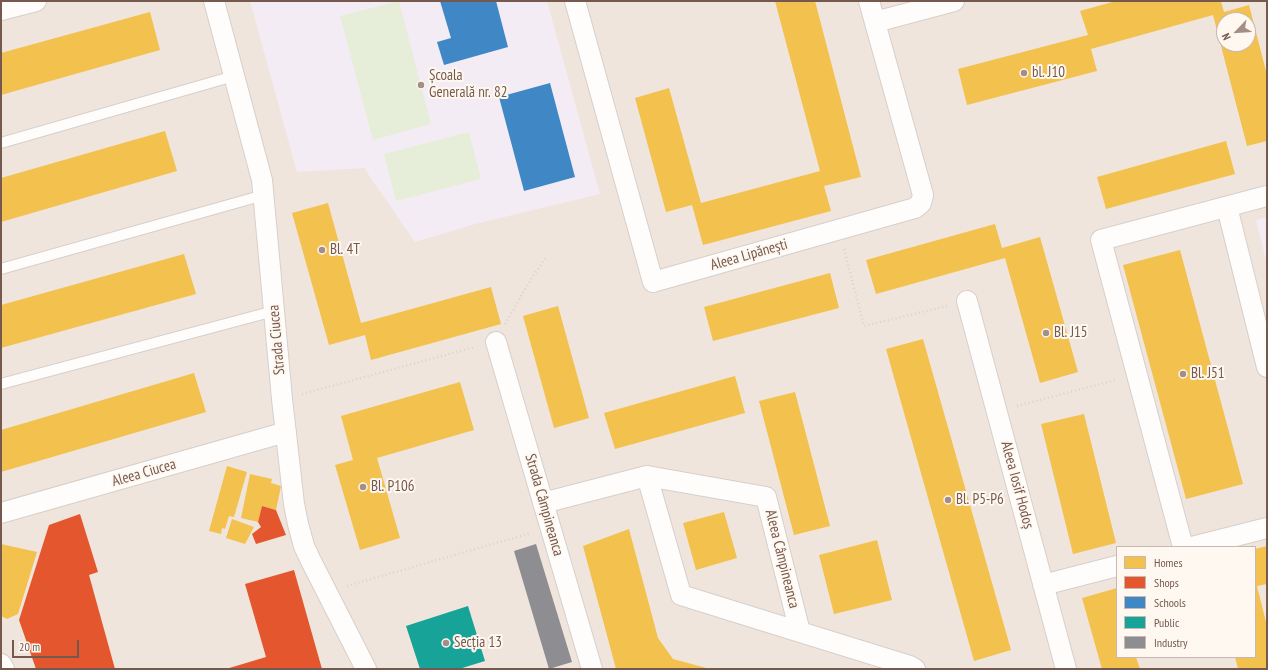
<!DOCTYPE html>
<meta charset="utf-8">
<style>
body{margin:0}
#map{position:relative;width:1268px;height:670px;overflow:hidden;background:#f8f3ee;font-family:"PT Sans Narrow",sans-serif}
canvas{display:block}
.frame{position:absolute;inset:0;border:2px solid #76594e;pointer-events:none}
.legend{position:absolute;left:1116px;top:546px;width:140px;height:112px;box-sizing:border-box;background:#fef8f0;border:1px solid #c8b8af;margin:0;padding:5px 7px;list-style:none;font-size:12px;color:#76594e}
.legend li{display:flex;align-items:center;gap:8px;height:20px}
.legend b{width:20px;border:1px solid #c8b8af}
.north{position:absolute;left:1216px;top:12px;width:40px;height:40px;box-sizing:border-box;background:#fef8f0;border:1px solid #c8b8af;border-radius:50%;rotate:245deg;font-size:11px;font-weight:700;line-height:16px;text-align:center;color:#76594e}
.north::after{content:'';display:block;margin:auto;width:14px;height:18px;background:#a48f86;clip-path:polygon(50% 0,100% 100%,50% 72%,0 100%)}
.scale{position:absolute;left:12px;top:640px;width:67px;height:18px;box-sizing:border-box;border:2px solid #76594e;border-top:0;padding-left:5px;font-size:12px;line-height:14px;white-space:nowrap;color:#76594e;-webkit-text-stroke:3px #fef8f0;paint-order:stroke}
</style>
<div id="map">
<canvas width="1268" height="670"></canvas>
<div class="frame"></div>
<ul class="legend">
<li><b style="height:11px;background:#f2c14e"></b>Homes</li>
<li><b style="height:11px;background:#e4572e"></b>Shops</li>
<li><b style="height:11px;background:#3f88c5"></b>Schools</li>
<li><b style="height:11px;background:#17a398"></b>Public</li>
<li><b style="height:11px;background:#8d8d92"></b>Industry</li>
</ul>
<div class="north">N</div>
<div class="scale">20 m</div>
</div>
<script>
const context = document.querySelector('canvas').getContext('2d');
context.lineJoin = 'round';
function fillPath(path, color) { context.fillStyle = color; context.fill(path, 'evenodd'); }
const shape = rows => new Path2D(rows.map(r => 'M' + r).join(''));
function stroke(path, color, width, dash) { context.strokeStyle = color; context.lineWidth = width; context.lineCap = dash ? 'butt' : 'round'; context.setLineDash(dash || []); context.stroke(path); }
function drawText(font, color, halo, rows, align = 'center') {
  context.font = font + ' "PT Sans Narrow",sans-serif'; context.lineWidth = 4; context.setLineDash([]); context.textBaseline = 'middle'; context.strokeStyle = halo; context.fillStyle = color; for (const [text, x, y, turn = 0] of rows) {
    context.save(); context.translate(x, y); context.rotate((+turn || 0) * Math.PI / 180); context.textAlign = isNaN(turn) ? turn : align; if (halo) context.strokeText(text, 0, 0); context.fillText(text, 0, 0); context.restore();
  }
}
const residential = shape([
 [1,1,1267,1,1267,669,1,669],
 [1224,20,1248,20,1248,44,1224,44],
 [1117,547,1255,547,1255,657,1117,657]
]);
const education = shape([
 [250,1,547,1,600,194,475,224,415,242,364,168,297,172],
 [1267,217,1267,264,1256,220]
]);
const green = shape([
 [399,1,431,124,373,140,340,16],
 [469,132,481,179,396,201,384,154]
]);
const homes = shape([
 [775,1,815,1,861,177,824,186,831,211,703,245,692,205,666,212,635,98,669,88,701,203,820,171],
 [1116,1,1221,1,1224,12,1249,5,1267,75,1267,141,1247,146,1213,15,1091,49,1097,71,967,105,958,69,1088,35,1080,11],
 [1224,20,1248,20,1248,44,1224,44],
 [150,12,160,50,1,95,1,53],
 [165,131,177,171,1,222,1,178],
 [1226,141,1235,174,1106,209,1097,177],
 [328,203,361,323,491,287,501,324,371,360,365,335,329,345,292,213],
 [995,224,1002,248,1040,237,1078,372,1040,383,1005,258,876,294,866,260],
 [1180,250,1243,484,1186,499,1123,265],
 [184,254,196,294,1,348,1,305],
 [830,273,839,308,713,341,704,307],
 [558,306,589,418,554,428,523,316],
 [923,339,1011,650,974,661,886,349],
 [194,373,206,412,1,472,1,430],
 [735,376,745,413,615,449,604,413],
 [460,382,474,430,377,458,400,538,360,550,335,465,353,460,341,416],
 [795,392,830,526,794,535,759,401],
 [1084,414,1116,543,1073,554,1041,424],
 [227,466,247,472,234,517,229,516,225,529,222,528,221,534,209,531],
 [250,474,272,479,271,483,281,486,276,510,262,506,258,522,241,518],
 [724,512,737,558,696,570,683,523],
 [232,519,254,527,245,544,226,538],
 [629,529,658,638,673,659,710,669,616,669,583,546],
 [877,540,892,600,834,614,819,555],
 [1,544,37,552,18,614,7,619,1,616],
 [1267,546,1267,584,1257,586,1267,626,1267,669,1238,669,1235,657,1255,657,1255,549],
 [1117,588,1117,657,1136,657,1140,669,1102,669,1082,598]
]);
const shops = shape([
 [262,506,276,510,286,535,256,544,252,534,261,527,258,522],
 [80,514,98,572,89,575,115,669,36,669,19,620,49,525],
 [294,570,322,669,226,669,266,657,245,584]
]);
const schools = shape([
 [440,1,496,1,508,47,444,65,437,42,451,38],
 [550,83,575,177,524,191,499,97]
]);
const public = shape([
 [468,606,485,661,459,669,420,669,406,626]
]);
const industry = shape([
 [536,544,572,662,549,669,514,551]
]);
const path = shape([
 [844,249,864,326,947,306],
 [505,324,531,279,547,256],
 [302,394,475,347],
 [1017,406,1116,380],
 [347,586,531,533]
]);
const lane = shape([
 [1,143,234,76],
 [1,269,264,195],
 [1,384,274,311]
]);
const street = shape([
 [214,1,262,180,282,399,294,504,298,524,304,546,311,561,366,669],
 [575,1,653,282,915,208,921,203,923,195,869,1],
 [1,10,36,1],
 [875,22,954,1],
 [1227,207,1267,367],
 [967,301,1066,669],
 [496,342,592,669],
 [647,476,681,595,800,632],
 [543,503,647,476,766,497,800,632,910,666,915,669],
 [1,513,286,432],
 [1183,547,1101,240,1267,196],
 [1192,547,1267,528],
 [1043,585,1117,566],
 [1,664,4,669]
]);
const markers = [
 [1024,73,4,"#a48f86"],
 [421,85,4,"#a48f86"],
 [322,250,4,"#a48f86"],
 [1046,333,4,"#a48f86"],
 [1183,374,4,"#a48f86"],
 [363,487,4,"#a48f86"],
 [948,500,4,"#a48f86"],
 [446,643,4,"#a48f86"]
];
const poiNames = [
 ["bl. J10",1032,73],
 ["Școala",429,76],
 ["Generală nr. 82",429,93],
 ["Bl. 4T",330,250],
 ["Bl. J15",1054,333],
 ["Bl. J51",1191,374],
 ["Bl. P106",371,487],
 ["Bl. P5-P6",956,500],
 ["Secția 13",454,643]
];
const streetNames = [
 ["Aleea Lipănești",749,255,-16],
 ["Strada Ciucea",277,340,-95],
 ["Aleea Ciucea",144,473,-16],
 ["Aleea Iosif Hodoș",1017,485,75],
 ["Strada Câmpineanca",544,505,74],
 ["Aleea Câmpineanca",782,559,76]
];
fillPath(residential, '#f0e5dc');
fillPath(education, '#f4ecf4');
fillPath(green, '#e6eed9');
fillPath(homes, '#f2c14e');
fillPath(shops, '#e4572e');
fillPath(schools, '#3f88c5');
fillPath(public, '#17a398');
fillPath(industry, '#8d8d92');
stroke(lane, '#d6cfca', 12);
stroke(street, '#d6cfca', 22);
stroke(path, '#dad2cf', 2.5, [1, 3]);
stroke(lane, '#fefdfc', 10);
stroke(street, '#fefdfc', 20);
for (const [x, y, r, color] of markers) { const dot = new Path2D(); dot.arc(x, y, r, 0, 2 * Math.PI); context.fillStyle = color; context.fill(dot); stroke(dot, '#fef8f0', 1.5); }
drawText('15px', '#76594e', '#fef8f0', poiNames, 'left');
drawText('15px', '#76594e', '#fef8f0', streetNames);
</script>
